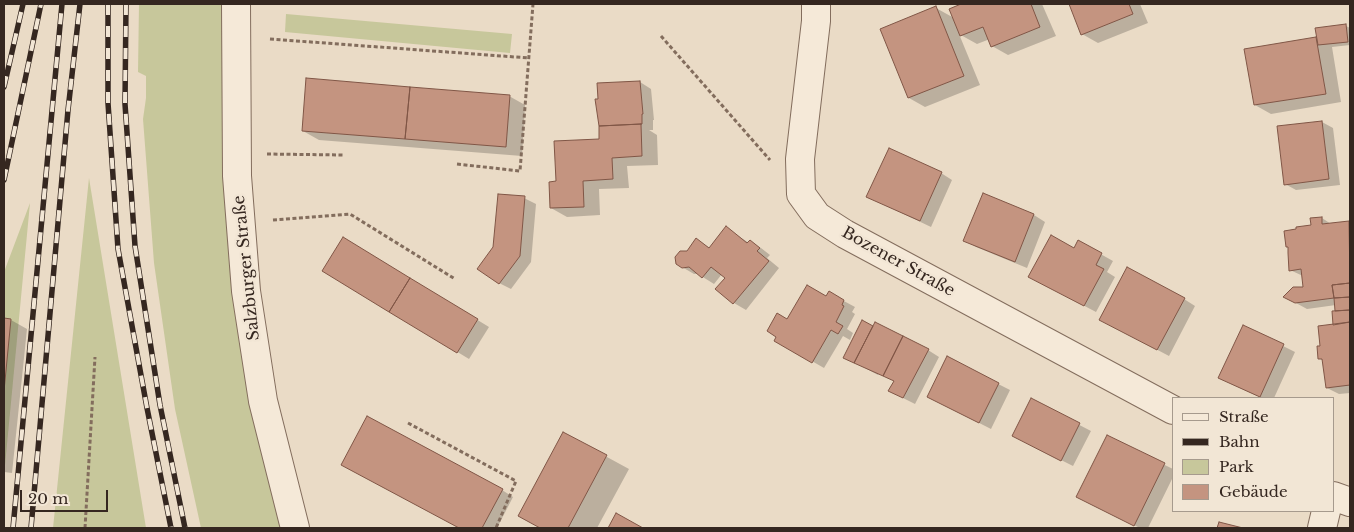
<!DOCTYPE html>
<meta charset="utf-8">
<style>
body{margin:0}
#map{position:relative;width:1354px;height:532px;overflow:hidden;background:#eadbc6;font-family:"Libre Baskerville",serif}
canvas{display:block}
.frame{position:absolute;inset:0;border:5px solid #352720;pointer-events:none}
.legend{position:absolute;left:1172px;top:397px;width:162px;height:115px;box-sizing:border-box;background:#f2e6d5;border:1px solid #a69a8d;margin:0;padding:6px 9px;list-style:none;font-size:15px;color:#352720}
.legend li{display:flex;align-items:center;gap:10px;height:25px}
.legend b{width:25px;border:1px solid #a69a8d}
.scale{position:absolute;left:20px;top:490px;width:88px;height:22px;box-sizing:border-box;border:2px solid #352720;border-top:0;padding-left:6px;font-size:15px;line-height:18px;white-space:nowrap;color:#352720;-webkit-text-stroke:4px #f2e6d5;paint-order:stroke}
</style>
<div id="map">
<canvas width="1354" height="532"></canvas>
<div class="frame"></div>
<ul class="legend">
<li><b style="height:6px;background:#f5e9d8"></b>Straße</li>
<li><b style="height:6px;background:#352720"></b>Bahn</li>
<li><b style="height:14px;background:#c7c79b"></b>Park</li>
<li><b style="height:14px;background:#c49480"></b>Gebäude</li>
</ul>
<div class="scale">20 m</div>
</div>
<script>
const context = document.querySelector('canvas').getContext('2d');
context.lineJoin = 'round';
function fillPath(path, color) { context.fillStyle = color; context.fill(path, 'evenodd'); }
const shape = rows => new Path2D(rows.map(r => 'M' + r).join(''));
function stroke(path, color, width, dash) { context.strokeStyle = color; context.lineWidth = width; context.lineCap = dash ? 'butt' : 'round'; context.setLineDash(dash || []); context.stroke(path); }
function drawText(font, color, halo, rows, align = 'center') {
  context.font = font + ' "Libre Baskerville",serif'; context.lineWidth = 5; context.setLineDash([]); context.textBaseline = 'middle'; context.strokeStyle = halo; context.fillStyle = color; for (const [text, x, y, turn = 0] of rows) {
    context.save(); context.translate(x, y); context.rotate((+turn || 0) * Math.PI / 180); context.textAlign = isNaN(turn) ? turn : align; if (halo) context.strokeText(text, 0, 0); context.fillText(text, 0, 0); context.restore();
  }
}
const green = shape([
 [139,4,236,4,237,175,295,528,201,528,175,409,154,263,143,119,146,98,146,76,138,72],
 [286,14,512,34,510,53,285,32],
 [89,178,146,528,53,528],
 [30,203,4,476,4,272]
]);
const shadow = shape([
 [964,4,1042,4,1056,36,1008,55,992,46,990,39,977,44,959,34,980,85,925,107,909,98,936,8,954,18,951,9],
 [1070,4,1140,4,1148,23,1098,43,1082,34],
 [1346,26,1350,28,1350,45,1332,47,1341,102,1271,114,1255,105,1316,38,1318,39],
 [640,82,651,89,654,120,653,120,653,130,649,130,657,135,658,165,627,166,629,188,599,189,600,215,567,217,551,208,557,182,600,141],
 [509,96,525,105,522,156,319,140,303,131],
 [1322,122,1333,128,1340,185,1296,190,1285,184],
 [941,173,952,180,931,227,868,197],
 [984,194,1034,215,1045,222,1027,268,976,247,964,240],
 [524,198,536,204,531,262,511,289,499,283,494,248],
 [1322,218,1331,224,1350,223,1350,393,1339,394,1327,388,1324,361,1319,358,1322,347,1335,326,1337,312,1336,305,1307,309,1285,297,1304,288,1303,276,1290,270,1312,226],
 [726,228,749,243,750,242,761,248,770,255,767,258,779,268,746,310,734,303,717,289,726,278,722,274,714,284,698,274,694,274,682,267,687,252,697,240,710,248],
 [1079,242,1113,261,1107,272,1115,277,1096,312,1041,283,1075,250],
 [355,245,489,327,469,359,324,271],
 [829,293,855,307,852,312,855,314,847,329,853,333,850,340,843,336,824,368,775,340,788,321,827,298],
 [1184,299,1195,306,1169,356,1112,326],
 [4,319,11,320,27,329,12,473,4,472],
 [1243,326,1295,352,1274,398,1262,398,1231,384],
 [873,328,928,350,939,357,915,404,901,397,895,381,879,373,878,375,845,357],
 [947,358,1010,390,991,429,940,403],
 [1031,400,1091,431,1073,466,1025,442],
 [563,433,629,469,597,528,541,528,519,516],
 [1107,437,1173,469,1173,477,1148,528,1140,528,1089,503],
 [354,471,502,490,513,497,497,528,461,528]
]);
const building = shape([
 [961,4,1031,4,1040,27,991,47,983,27,960,36,949,9,961,4],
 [1069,4,1129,4,1133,14,1081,35,1069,4],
 [936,6,964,76,908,98,880,29,936,6],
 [1346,24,1348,42,1318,45,1315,28,1346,24],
 [1316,37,1326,94,1254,105,1244,49,1316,37],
 [306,78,410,87,405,139,302,131,306,78],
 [640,81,643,114,642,114,642,124,599,126,595,99,598,99,597,83,640,81],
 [410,87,510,95,506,147,405,139,410,87],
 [1322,121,1329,179,1284,185,1277,126,1322,121],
 [641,124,642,156,612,158,613,179,583,181,584,207,550,208,549,182,556,181,554,141,599,139,599,126,641,124],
 [889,148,942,172,920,221,866,197,889,148],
 [983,193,1034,214,1015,262,963,241,983,193],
 [498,194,525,196,520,256,499,284,477,269,493,247,498,194],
 [1322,217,1322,224,1349,221,1350,283,1332,285,1334,298,1295,303,1283,297,1293,287,1303,287,1301,269,1289,271,1288,253,1288,247,1286,247,1284,231,1296,229,1296,227,1311,225,1310,218,1322,217],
 [726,226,747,243,750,240,760,248,757,251,769,261,733,304,715,289,725,278,711,267,702,278,689,267,682,268,676,264,675,257,680,251,687,251,696,238,709,248,726,226],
 [1051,235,1074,248,1078,240,1102,253,1096,265,1104,269,1084,306,1028,277,1051,235],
 [343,237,410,278,389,312,322,271,343,237],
 [1127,267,1185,298,1157,350,1099,320,1127,267],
 [410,278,478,319,457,353,389,312,410,278],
 [1350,283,1350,297,1334,298,1332,285,1350,283],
 [807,285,826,296,829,291,844,300,842,305,844,306,836,322,843,326,838,334,831,330,812,363,774,341,776,337,767,331,777,313,787,319,807,285],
 [1350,297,1350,310,1335,311,1334,298,1350,297],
 [1350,310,1350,322,1333,325,1332,311,1350,310],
 [4,318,11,319,4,391,4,318],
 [862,320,873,326,854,363,843,358,862,320],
 [875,322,903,336,883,376,854,363,875,322],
 [1350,322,1350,385,1326,388,1322,359,1318,359,1317,346,1320,346,1318,326,1350,322],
 [1243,325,1284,344,1260,397,1218,378,1243,325],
 [903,336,929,349,903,398,888,391,894,381,883,376,903,336],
 [947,356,999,383,979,423,927,397,947,356],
 [1031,398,1080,423,1061,461,1012,436,1031,398],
 [367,416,503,489,482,528,459,528,341,465,367,416],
 [563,432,607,455,568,528,540,528,518,516,563,432],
 [1107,435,1165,463,1134,526,1076,497,1107,435],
 [616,513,643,528,608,528,616,513],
 [1219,522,1243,528,1217,528,1219,522]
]);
const path = shape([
 [661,36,770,160],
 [270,39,529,58],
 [267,154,344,155],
 [457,164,520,171,533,4],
 [273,220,350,214,455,279],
 [408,423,516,481,496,528],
 [85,528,95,357]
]);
const minor = shape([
 [236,4,237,176,246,291,263,401,295,528],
 [816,4,816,21,800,159,801,194,817,216,845,234,1173,410],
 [1333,496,1350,502],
 [1322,528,1326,511]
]);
const rail = shape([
 [108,4,108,103,118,249,147,408,171,528],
 [126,4,125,104,135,246,160,405,185,528],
 [4,87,23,4],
 [4,180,41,4],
 [13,528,62,4],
 [31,528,68,110,80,4]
]);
const streetNames = [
 ["Bozener Straße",898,262,29],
 ["Salzburger Straße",247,268,-96]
];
fillPath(green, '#c7c79b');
fillPath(shadow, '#0003');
fillPath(building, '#c49480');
stroke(building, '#805646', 1);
stroke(minor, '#836d5d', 30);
stroke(path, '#836d5d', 3, [4, 2.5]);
stroke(minor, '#f5e9d8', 28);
stroke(rail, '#352720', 5.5);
stroke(rail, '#f2e6d5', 4, [11]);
drawText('16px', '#352720', '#f2e6d5', streetNames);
</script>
